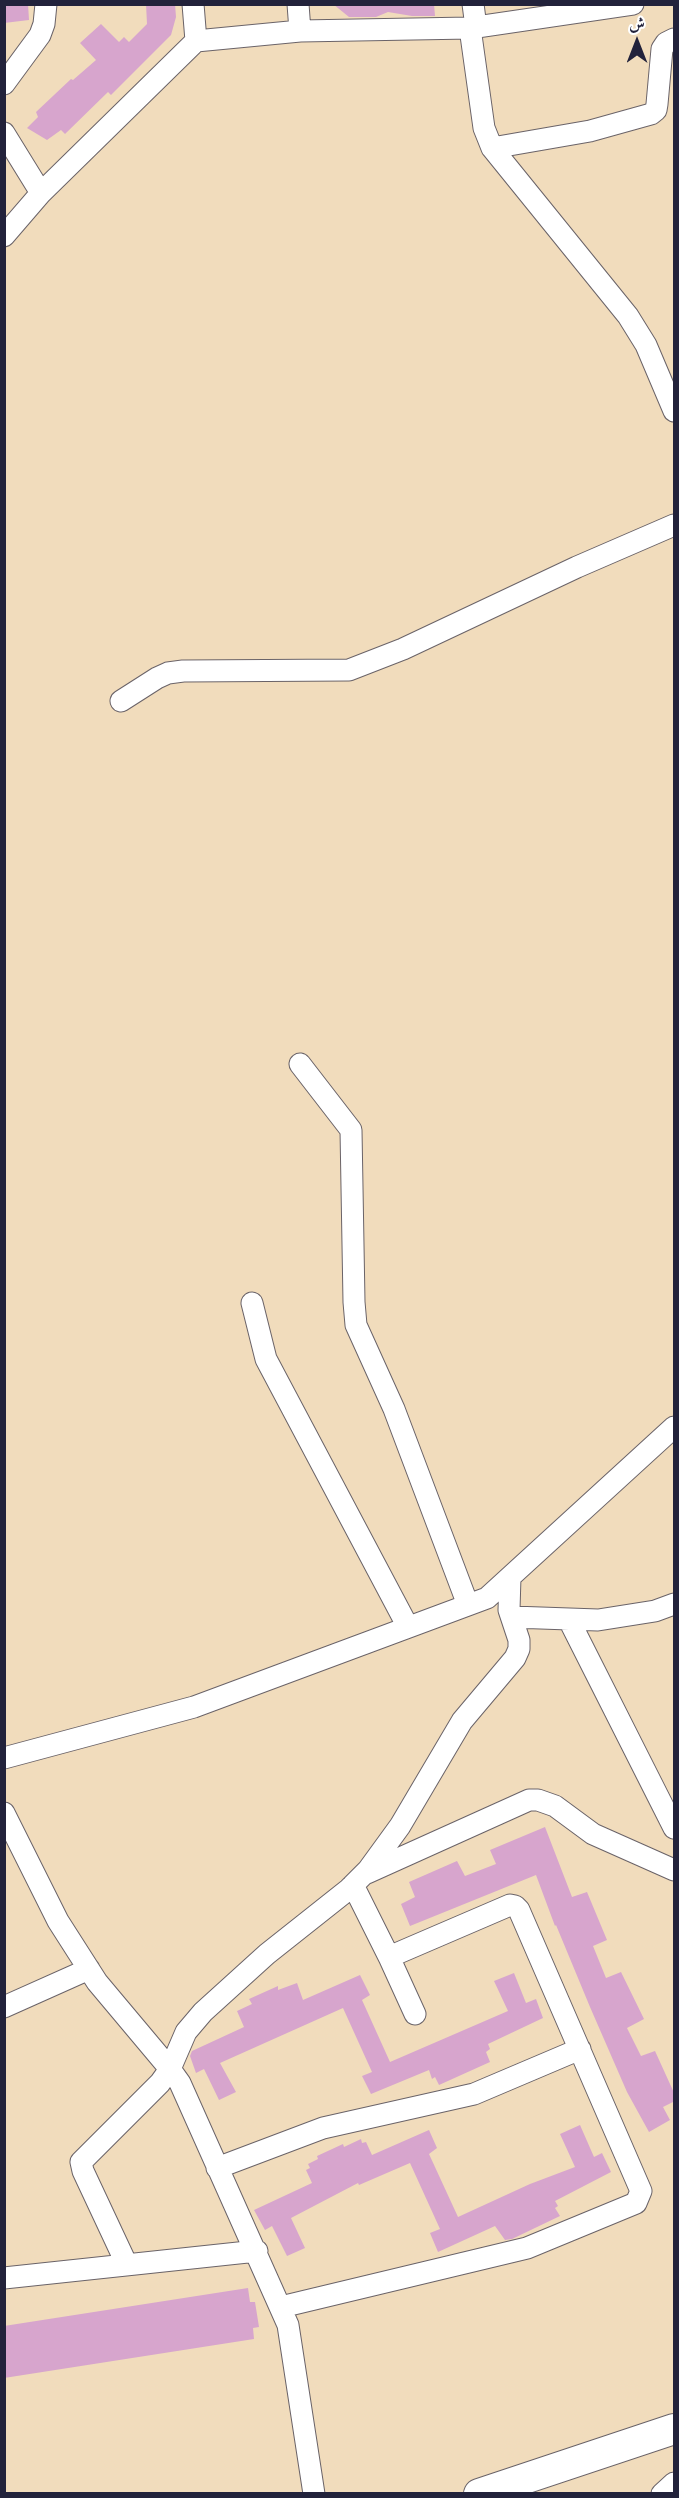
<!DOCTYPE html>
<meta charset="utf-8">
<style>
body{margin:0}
#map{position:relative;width:679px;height:2498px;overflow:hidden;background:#f1dcbc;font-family:"EB Garamond",Amiri,serif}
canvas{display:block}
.frame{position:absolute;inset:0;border:6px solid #22223b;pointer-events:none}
.north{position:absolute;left:607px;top:12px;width:60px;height:60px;-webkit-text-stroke:4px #fff;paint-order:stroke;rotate:0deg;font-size:16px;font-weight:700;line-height:24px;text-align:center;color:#22223b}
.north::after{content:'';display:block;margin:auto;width:21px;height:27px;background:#22223b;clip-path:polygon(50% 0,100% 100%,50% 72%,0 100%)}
</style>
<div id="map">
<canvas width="679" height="2498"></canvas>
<div class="frame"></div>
<div class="north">ش</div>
</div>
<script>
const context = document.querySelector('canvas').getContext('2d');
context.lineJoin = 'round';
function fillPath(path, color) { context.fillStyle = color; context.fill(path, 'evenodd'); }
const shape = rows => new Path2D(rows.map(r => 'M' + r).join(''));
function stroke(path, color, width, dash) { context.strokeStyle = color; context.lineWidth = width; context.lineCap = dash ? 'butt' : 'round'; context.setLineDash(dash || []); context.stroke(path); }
const building = shape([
 [4,4,28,4,29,20,4,23],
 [146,4,175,4,176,17,171,35,111,95,108,92,65,134,61,130,47,140,27,128,38,117,36,112,71,79,73,80,96,60,80,43,101,24,119,42,124,37,129,42,147,24],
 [333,4,434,4,435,16,412,16,388,12,376,17,349,17],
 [545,1827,572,1897,587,1892,607,1940,593,1946,606,1978,621,1972,644,2019,627,2028,641,2056,655,2051,675,2095,675,2101,663,2107,670,2120,649,2132,627,2092,590,2007,556,1925,555,1926,536,1875,410,1926,401,1904,415,1897,409,1882,457,1861,465,1876,496,1864,490,1850],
 [514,1973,526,2003,536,1999,543,2018,488,2044,490,2049,486,2052,490,2062,439,2085,435,2077,432,2079,429,2070,371,2094,362,2076,372,2072,343,2008,220,2063,236,2092,219,2100,204,2069,196,2073,190,2056,192,2051,244,2027,237,2011,252,2004,249,1999,278,1986,278,1990,297,1983,303,2000,360,1975,370,1995,362,2000,390,2062,508,2011,494,1981],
 [580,2125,594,2157,602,2153,611,2172,555,2201,558,2206,555,2208,560,2216,512,2239,505,2240,495,2226,438,2252,430,2233,440,2229,410,2163,359,2185,358,2183,291,2218,305,2248,287,2256,272,2226,265,2230,254,2210,312,2183,306,2170,310,2168,308,2164,318,2159,317,2156,343,2144,344,2147,361,2139,362,2143,366,2142,372,2155,429,2130,437,2148,429,2154,458,2217,530,2184,575,2167,560,2134],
 [248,2288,250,2302,255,2302,259,2327,253,2328,254,2339,4,2378,4,2326]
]);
const minor = shape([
 [193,4,196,41],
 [298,4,300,31],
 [473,4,476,27],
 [470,28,484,128,492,148,628,316,646,345,674,411],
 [4,84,40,35,44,24,46,4],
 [4,133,41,193],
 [492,148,590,131,651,114,656,110,657,104,662,49,666,43,674,39],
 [4,236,41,193,196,41,300,31,470,28,633,4],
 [121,701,157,678,168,673,183,671,349,670,403,649,577,567,674,525],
 [300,1064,351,1130,354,1302,356,1325,394,1409,468,1605],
 [252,1303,266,1359,408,1627],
 [512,1617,598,1620,655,1611,674,1604],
 [569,1620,674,1828],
 [4,1758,194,1707,487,1598,674,1427],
 [4,1813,58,1921,97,1982,170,2069,186,2032,203,2012,267,1954,349,1889,368,1870,400,1826,462,1721,515,1658,519,1649,519,1640,509,1610,510,1577],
 [367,1873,529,1800,538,1800,555,1806,593,1834,674,1870],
 [389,1957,415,2014],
 [4,2007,89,1969],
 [217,2168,323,2128,474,2094,580,2049],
 [127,2265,83,2171,81,2162,160,2083,170,2069,180,2083,288,2325,314,2494],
 [4,2278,257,2251],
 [281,2307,527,2248,636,2203,641,2191,519,1910,515,1906,510,1905,389,1957,353,1885],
 [662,2494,674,2483]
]);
const secondary = shape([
 [479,2494,674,2429]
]);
fillPath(building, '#d7a5cd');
stroke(minor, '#6a6368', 23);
stroke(secondary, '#6a6368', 32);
stroke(minor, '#fff', 21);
stroke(secondary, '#fff', 30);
</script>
